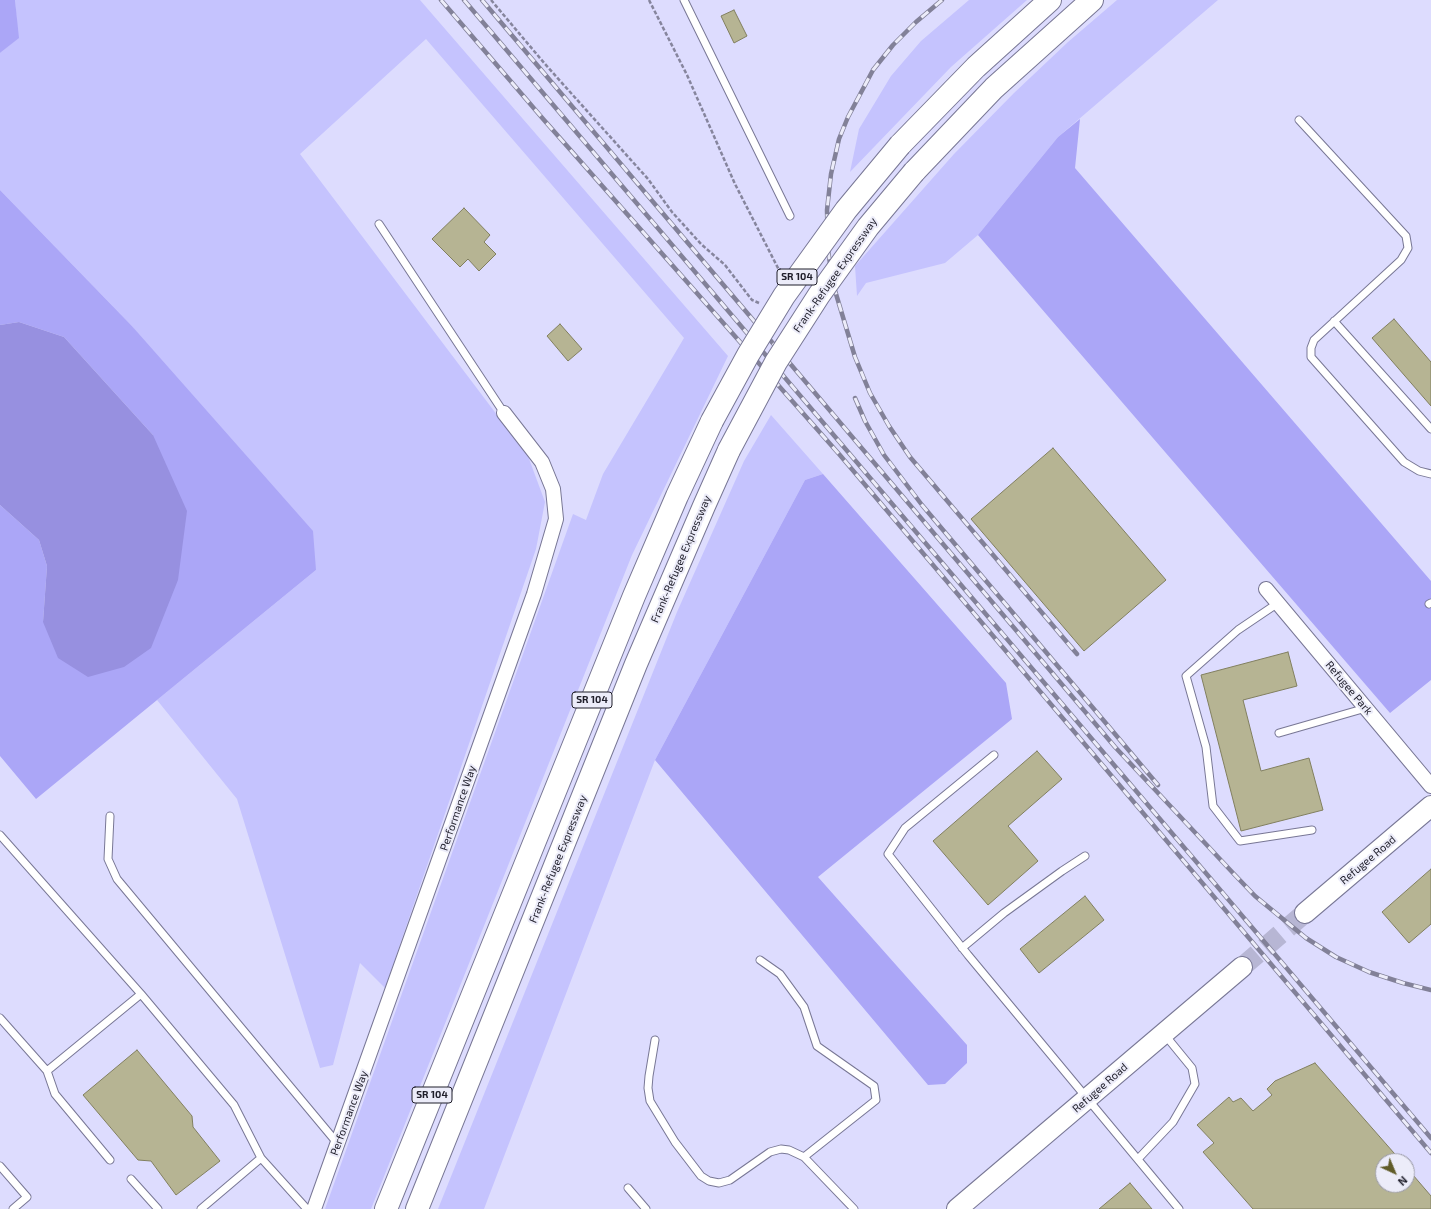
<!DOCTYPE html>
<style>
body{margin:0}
#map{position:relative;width:1431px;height:1209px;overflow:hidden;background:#dddcfe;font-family:"Exo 2",sans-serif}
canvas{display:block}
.north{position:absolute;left:1375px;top:1153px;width:40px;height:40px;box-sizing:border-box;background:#ececf9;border:1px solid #9a9aa6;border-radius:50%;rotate:136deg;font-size:11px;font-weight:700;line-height:16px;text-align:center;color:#1f1e2a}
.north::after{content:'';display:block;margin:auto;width:14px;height:18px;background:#615c29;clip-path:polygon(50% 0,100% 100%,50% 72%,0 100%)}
</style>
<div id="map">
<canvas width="1431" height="1209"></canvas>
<div class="north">N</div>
</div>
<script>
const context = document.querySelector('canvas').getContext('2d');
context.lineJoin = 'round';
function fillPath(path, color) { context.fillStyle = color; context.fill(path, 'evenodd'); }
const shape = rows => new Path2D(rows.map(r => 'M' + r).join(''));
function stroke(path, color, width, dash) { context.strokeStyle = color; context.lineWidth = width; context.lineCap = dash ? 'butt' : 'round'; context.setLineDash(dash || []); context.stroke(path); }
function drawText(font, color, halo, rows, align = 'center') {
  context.font = font + ' "Exo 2",sans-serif'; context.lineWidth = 4; context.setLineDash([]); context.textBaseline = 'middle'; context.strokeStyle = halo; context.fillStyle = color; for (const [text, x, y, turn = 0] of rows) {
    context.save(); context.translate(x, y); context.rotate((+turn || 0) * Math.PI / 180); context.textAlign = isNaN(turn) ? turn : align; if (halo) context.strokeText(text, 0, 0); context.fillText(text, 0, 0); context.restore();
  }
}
const green = shape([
 [15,0,420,0,728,356,632,555,371,1209,325,1209,573,514,586,520,603,474,684,338,426,39,300,154,528,456,545,502,536,549,385,988,360,963,333,1065,320,1068,237,799,157,700,316,570,131,325,0,190,0,53,18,38],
 [969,0,1027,0,951,67,850,172,859,129,891,76,921,41],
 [1117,0,1218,0,1058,137,978,235,945,263,866,283,857,296,855,266,954,154,1014,93,1068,42],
 [771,415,823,474,805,480,655,760,484,1209,438,1209,677,612,744,461]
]);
const forest = shape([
 [0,0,15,0,19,38,0,53],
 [1080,119,1075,168,1431,581,1431,680,1390,713,978,235,1058,137],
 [0,190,131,325,313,531,316,570,36,799,0,756,0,505,39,540,47,566,43,622,153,435,64,337,19,322,0,325],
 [823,474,1006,683,1012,719,818,877,967,1045,967,1063,945,1084,928,1085,655,760,805,480]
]);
const water = shape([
 [19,322,64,337,153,435,187,511,178,580,151,648,124,667,88,677,58,658,43,622,47,566,39,540,0,505,0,325]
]);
const building = shape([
 [734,10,747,36,734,43,721,16,734,10],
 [464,208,490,235,484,242,496,254,479,271,468,259,460,267,432,239,464,208],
 [1394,319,1431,362,1431,406,1372,338,1394,319],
 [560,324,582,349,568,361,547,336,560,324],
 [1053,448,1166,580,1084,651,971,519,1053,448],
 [1288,652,1297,686,1243,700,1261,771,1309,758,1323,810,1241,831,1201,675,1288,652],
 [1037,751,1062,779,1008,826,1038,861,988,905,933,841,1037,751],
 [1431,869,1431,924,1409,943,1382,912,1431,869],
 [1085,896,1104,920,1039,973,1020,949,1085,896],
 [137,1050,192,1116,193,1127,220,1161,176,1195,151,1161,138,1160,83,1095,137,1050],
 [1315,1063,1401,1161,1383,1161,1383,1185,1407,1185,1407,1168,1431,1196,1431,1209,1253,1209,1203,1152,1214,1143,1197,1125,1229,1097,1233,1102,1241,1098,1253,1111,1272,1095,1267,1089,1275,1081,1315,1063],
 [1130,1183,1152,1209,1099,1209,1130,1183]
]);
const secondaryTunnel = shape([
 [1242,967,1305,913]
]);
const path = shape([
 [491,0,545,64,648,179,672,212,701,244,725,265,752,300,759,303],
 [649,0,687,75,735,184,780,272]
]);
const service = shape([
 [684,0,790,216],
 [1299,120,1406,236,1408,248,1401,260,1314,340,1311,348,1311,357,1404,462,1419,471,1431,474],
 [379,224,504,413],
 [1334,321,1431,429],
 [1278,603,1238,630,1186,676,1206,747,1213,806,1240,841,1312,830],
 [1429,604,1431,603],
 [1279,733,1366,708],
 [994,755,905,828,888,854,968,955,1179,1209],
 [110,816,108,859,117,879,338,1144],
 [0,835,141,994,234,1105,261,1158,307,1209],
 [962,948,1004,913,1062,871,1085,856],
 [760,960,780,974,804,1007,817,1046,874,1086,876,1100,804,1157,854,1209],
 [0,1018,47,1071,141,994],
 [655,1040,649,1076,648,1088,650,1101,675,1142,701,1176,709,1181,719,1183,730,1180,770,1152,781,1149,789,1150,804,1157],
 [47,1071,55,1094,110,1160],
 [1138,1159,1173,1122,1195,1084,1192,1068,1165,1035],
 [0,1166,27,1197,13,1209],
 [131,1179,158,1209],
 [628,1188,646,1209],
 [201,1209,261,1158]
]);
const minor = shape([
 [1266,589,1431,786],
 [314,1209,534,594,556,519,553,489,542,462,504,413]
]);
const secondary = shape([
 [1305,913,1431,806],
 [957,1209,1242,967]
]);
const motorway = shape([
 [900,145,976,67,1050,0],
 [914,172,994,88,1092,0],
 [386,1209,634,596,677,496,712,421],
 [417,1209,636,664,704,506,729,450]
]);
const rail = shape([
 [441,0,544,120,839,454,1431,1153],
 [464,0,1431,1138],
 [482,0,1115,747,1233,873,1255,896,1306,938,1336,957,1369,972,1403,983,1431,990],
 [942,0,916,22,893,45,873,70,848,117,839,139,831,174,827,210,828,250,833,284,855,357,870,393,889,426,910,457,1077,654],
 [855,398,865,421,884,455,922,505,1158,785]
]);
const motorwayBridge = shape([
 [712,421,748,355,784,296,846,210,900,145],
 [729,450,776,362,819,295,868,227,914,172]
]);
const shields = [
 [797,277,40],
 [592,700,40],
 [432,1095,40]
];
const shieldNames = [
 ["SR 104",797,277],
 ["SR 104",592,700],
 ["SR 104",432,1095]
];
const streetNames = [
 ["Frank-Refugee Expressway",835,275,-55],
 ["Frank-Refugee Expressway",681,559,-67],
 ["Refugee Park",1349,688,50],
 ["Performance Way",458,808,-71],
 ["Frank-Refugee Expressway",558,859,-68],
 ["Refugee Road",1368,860,-40],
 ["Refugee Road",1100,1088,-41],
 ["Performance Way",349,1113,-70]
];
fillPath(green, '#c5c3fe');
fillPath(forest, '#aba6f7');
fillPath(water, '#9790e0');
fillPath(building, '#b6b493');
stroke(building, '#817f5f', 1);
stroke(secondaryTunnel, '#b7b6d4', 20, [20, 10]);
stroke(service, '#787795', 9);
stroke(minor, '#787795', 16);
stroke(secondary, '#787795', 22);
stroke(motorway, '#787795', 24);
stroke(path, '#86859d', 2.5, [4, 2]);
stroke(service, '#fff', 7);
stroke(minor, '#fff', 14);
stroke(secondary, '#fff', 20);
stroke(motorway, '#fff', 22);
stroke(rail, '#828198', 4.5);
stroke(rail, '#ececf9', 3, [9]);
stroke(motorwayBridge, '#787795', 24, []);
stroke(motorwayBridge, '#fff', 22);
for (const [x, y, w] of shields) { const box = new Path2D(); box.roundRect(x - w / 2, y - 8, w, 16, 3); context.fillStyle = '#ececf9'; context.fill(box); stroke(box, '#1f1e2a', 1); }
drawText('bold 10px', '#1f1e2a', null, shieldNames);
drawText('11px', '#1f1e2a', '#ececf9', streetNames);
</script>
